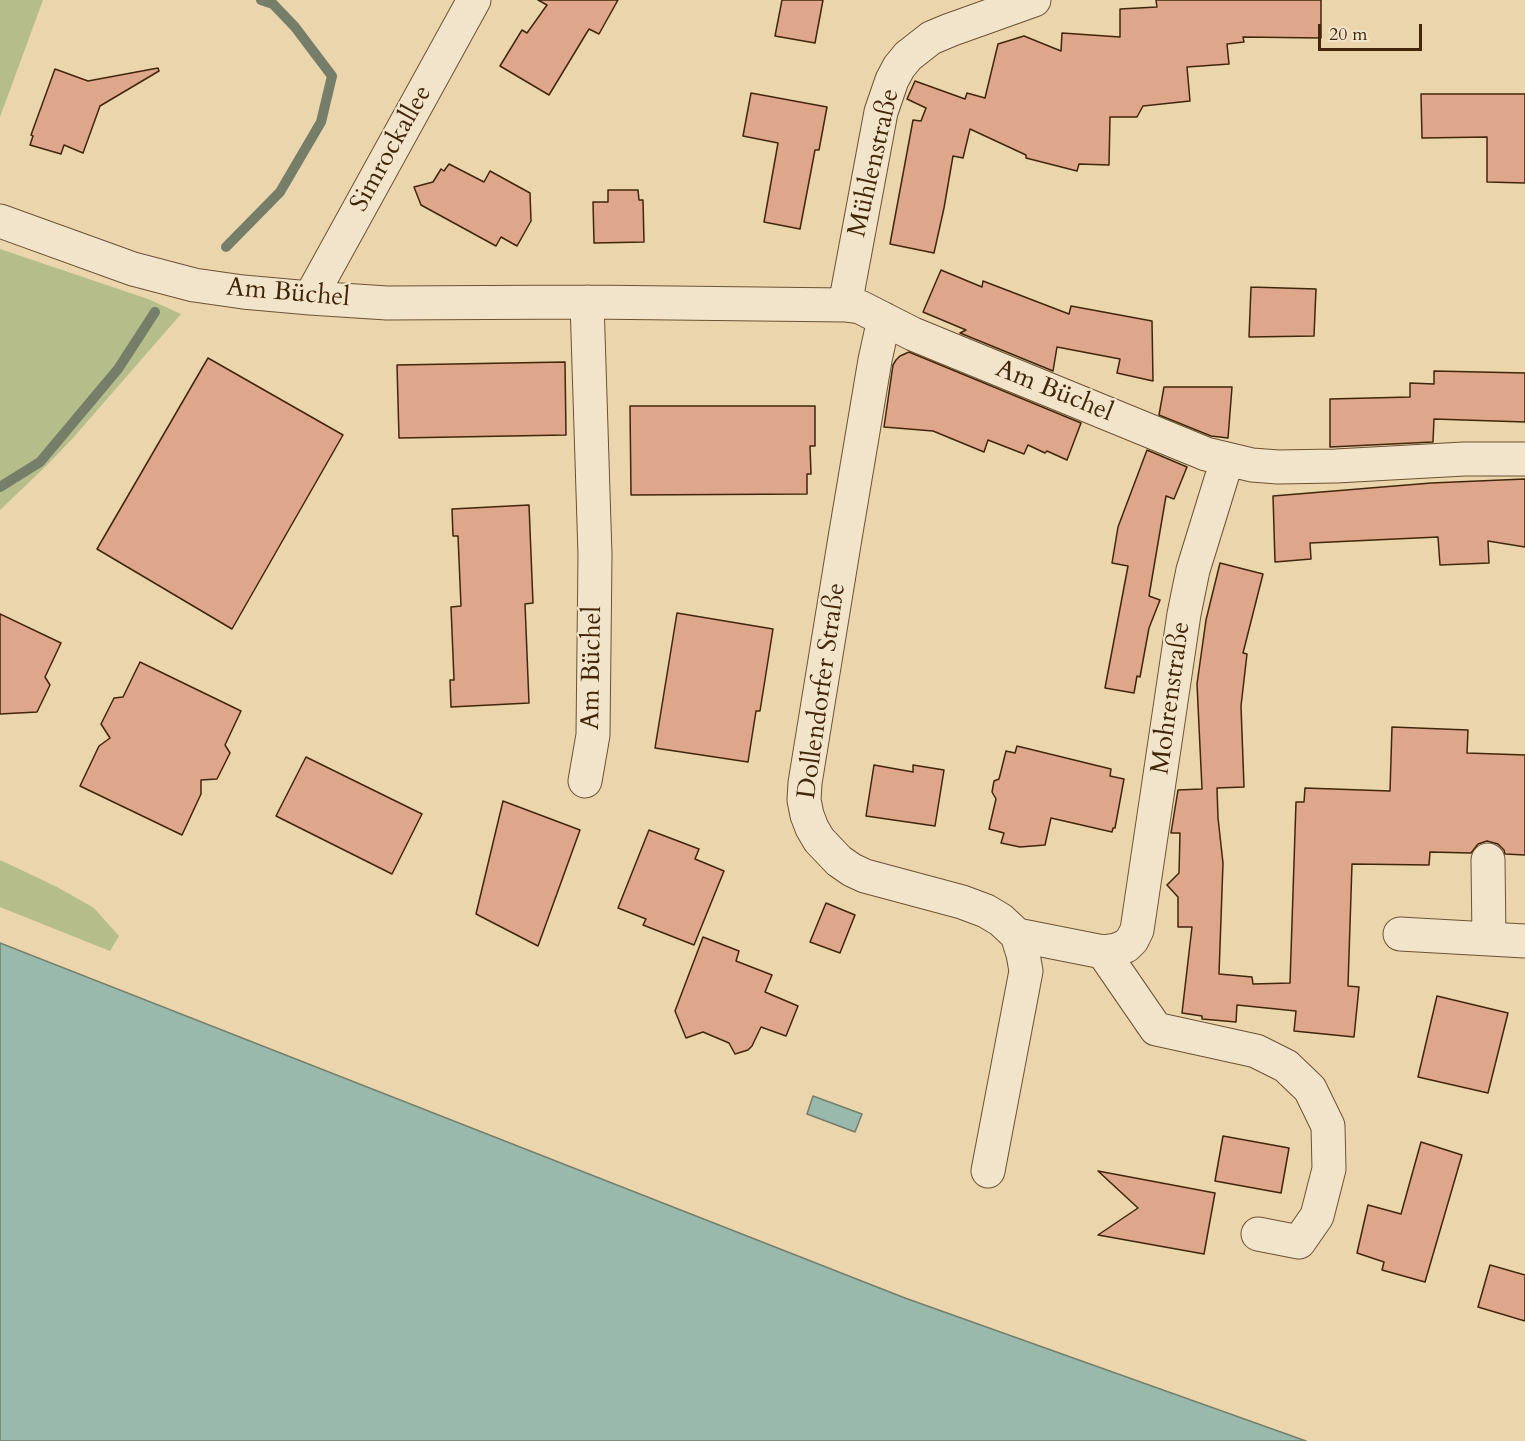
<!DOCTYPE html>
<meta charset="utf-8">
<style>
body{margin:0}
#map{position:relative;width:1525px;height:1441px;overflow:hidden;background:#ead5ad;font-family:Cardo,serif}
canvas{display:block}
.scale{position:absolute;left:1318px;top:24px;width:104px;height:27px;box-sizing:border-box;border:3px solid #422609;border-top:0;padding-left:8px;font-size:18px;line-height:21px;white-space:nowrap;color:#422609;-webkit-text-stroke:4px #f1e4ca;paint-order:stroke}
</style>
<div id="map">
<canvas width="1525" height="1441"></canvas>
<div class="scale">20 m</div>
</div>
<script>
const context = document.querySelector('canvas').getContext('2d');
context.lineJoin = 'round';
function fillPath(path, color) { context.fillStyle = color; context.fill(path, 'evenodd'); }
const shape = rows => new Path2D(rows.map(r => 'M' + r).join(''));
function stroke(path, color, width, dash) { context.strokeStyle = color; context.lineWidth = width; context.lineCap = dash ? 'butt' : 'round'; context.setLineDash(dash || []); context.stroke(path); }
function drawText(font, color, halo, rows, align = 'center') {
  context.font = font + ' Cardo,serif'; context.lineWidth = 4.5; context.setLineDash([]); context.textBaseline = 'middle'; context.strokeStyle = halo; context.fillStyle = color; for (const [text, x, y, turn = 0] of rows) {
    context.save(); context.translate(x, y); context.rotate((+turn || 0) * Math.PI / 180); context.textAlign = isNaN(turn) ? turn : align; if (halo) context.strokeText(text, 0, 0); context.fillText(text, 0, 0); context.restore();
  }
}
const green = shape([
 [0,0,43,0,0,117],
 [0,249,148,299,181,314,73,438,46,466,0,510],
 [0,860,57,887,94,908,119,936,110,951,0,907]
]);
const water = shape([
 [0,943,905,1298,1306,1441,0,1441,0,943],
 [813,1096,862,1114,855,1132,807,1114,813,1096]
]);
const stream = shape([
 [226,247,280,192,321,122,332,76,295,27,273,4,261,0],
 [0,487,40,462,118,369,155,312]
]);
const building = shape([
 [538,0,618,0,599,34,589,29,549,95,500,66,522,30,527,33,547,5,538,0],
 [782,0,823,0,815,43,775,36,782,0],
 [1156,0,1321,0,1321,38,1243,37,1244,42,1227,44,1229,64,1187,67,1190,101,1143,106,1137,117,1110,117,1109,165,1079,164,1077,171,1026,158,1026,155,970,129,963,158,953,156,944,208,934,253,890,244,913,120,921,121,926,108,907,99,915,81,965,99,967,93,985,98,998,44,1024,36,1061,51,1062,33,1120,37,1120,9,1157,7,1156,0],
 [158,68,159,71,100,106,83,153,64,145,61,154,30,145,33,136,31,135,55,69,88,81,158,68],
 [751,93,827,107,819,150,815,150,800,229,764,222,778,143,743,136,751,93],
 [1421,94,1525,94,1525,183,1487,182,1487,137,1422,138,1421,94],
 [449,164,484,182,490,171,530,193,531,221,517,246,501,237,496,246,421,205,414,187,433,182,441,169,444,171,449,164],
 [608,190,638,190,639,200,643,200,644,242,594,243,593,202,608,202,608,190],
 [941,270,982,287,983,281,1069,314,1071,306,1152,321,1153,381,1117,373,1120,359,1057,347,1053,371,960,333,966,330,923,312,941,270],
 [1251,287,1316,289,1314,336,1249,337,1251,287],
 [909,352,1081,423,1067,460,1047,451,1045,453,1028,445,1024,454,988,440,984,452,933,431,884,427,893,365,896,360,900,356,909,352],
 [208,358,343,435,232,629,97,549,208,358],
 [565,362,566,435,399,438,397,365,565,362],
 [1434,371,1525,373,1525,422,1434,419,1433,442,1330,447,1330,399,1410,397,1410,383,1434,384,1434,371],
 [1164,387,1232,387,1228,438,1211,436,1159,415,1164,387],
 [630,406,815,406,815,446,810,446,811,474,807,474,807,494,631,495,630,406],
 [1147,450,1187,467,1174,499,1166,496,1149,596,1160,600,1149,628,1140,677,1137,676,1134,693,1105,688,1128,566,1112,563,1118,527,1147,450],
 [1525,479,1525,547,1488,541,1489,563,1440,565,1438,537,1310,543,1311,559,1275,562,1273,496,1431,483,1525,479],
 [529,505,533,603,525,604,529,703,451,707,450,680,454,680,451,607,461,606,458,536,453,536,452,509,529,505],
 [1220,563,1263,574,1243,653,1247,654,1241,706,1244,787,1217,788,1218,818,1223,863,1219,974,1252,977,1253,984,1290,983,1296,802,1304,802,1305,788,1390,791,1392,727,1468,730,1467,753,1525,755,1525,855,1505,854,1504,850,1498,844,1487,841,1478,844,1471,853,1430,852,1429,865,1352,864,1348,986,1359,987,1354,1037,1294,1031,1296,1011,1237,1005,1236,1022,1202,1019,1202,1016,1182,1013,1192,927,1178,927,1178,897,1167,885,1179,873,1180,833,1171,833,1178,790,1202,789,1197,684,1206,620,1220,563],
 [677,613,773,629,760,711,756,711,748,762,655,748,677,613],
 [0,614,61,643,45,677,50,685,37,712,0,714,0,614],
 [140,662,241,711,225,745,230,753,217,779,201,780,201,794,182,835,80,786,99,746,110,738,101,724,114,698,123,697,140,662],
 [1017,746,1111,769,1110,776,1124,779,1115,828,1113,828,1112,832,1051,818,1045,845,1020,847,1001,843,1004,833,989,829,996,799,992,792,994,781,999,779,1006,751,1015,753,1017,746],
 [306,757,422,814,392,874,276,816,306,757],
 [874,765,913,772,913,765,944,770,935,826,866,816,874,765],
 [503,801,580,830,538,946,476,914,503,801],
 [649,830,699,849,695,859,724,871,694,945,643,925,646,919,618,908,649,830],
 [826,903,855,915,840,953,810,942,826,903],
 [703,937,739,951,736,961,772,975,765,992,798,1006,786,1036,761,1027,752,1046,748,1050,735,1054,729,1043,703,1032,686,1038,675,1011,703,937],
 [1437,996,1508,1013,1488,1093,1418,1077,1437,996],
 [1223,1136,1289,1148,1281,1193,1215,1181,1223,1136],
 [1421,1142,1462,1155,1425,1282,1382,1270,1384,1262,1357,1253,1368,1205,1401,1214,1421,1142],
 [1098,1171,1215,1193,1204,1254,1098,1235,1138,1208,1098,1171],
 [1490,1265,1525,1275,1525,1321,1478,1307,1490,1265]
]);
const minor = shape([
 [0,221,133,269,194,285,243,292,310,298,387,303,587,302,845,305,860,307,913,334,1206,454,1252,465,1278,467,1336,466,1464,459,1525,459],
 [310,298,474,0],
 [845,305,881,112,892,80,899,67,908,56,931,38,950,30,1034,0],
 [884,319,875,360,845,538,805,783,804,800,807,815,812,828,819,840,839,861,852,870,865,876,962,902,986,911,1001,920,1017,935,1103,952,1116,950,1126,946,1132,940,1137,930,1184,614,1193,570,1227,460],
 [585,781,593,735,595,555,587,302],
 [1488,860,1489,939],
 [1400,934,1525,941],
 [1103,952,1156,1029,1256,1051,1286,1066,1310,1089,1328,1126,1329,1169,1317,1216,1299,1242,1258,1234],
 [988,1171,1026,971,1023,954,1017,935]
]);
const streetNames = [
 ["Simrockallee",392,149,-61],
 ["Mühlenstraße",875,163,-77],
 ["Am Büchel",288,294,5],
 ["Am Büchel",1054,392,22],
 ["Am Büchel",593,668,-89],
 ["Dollendorfer Straße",823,691,-82],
 ["Mohrenstraße",1172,698,-82]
];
fillPath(green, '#b5bd8b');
fillPath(water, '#98b9ab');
stroke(water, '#767e6a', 1.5);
stroke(stream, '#767e6a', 10);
fillPath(building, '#dea68a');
stroke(building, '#422609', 1.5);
stroke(minor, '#6c5232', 35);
stroke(minor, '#f1e4ca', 33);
drawText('26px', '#422609', '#f1e4ca', streetNames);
</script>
